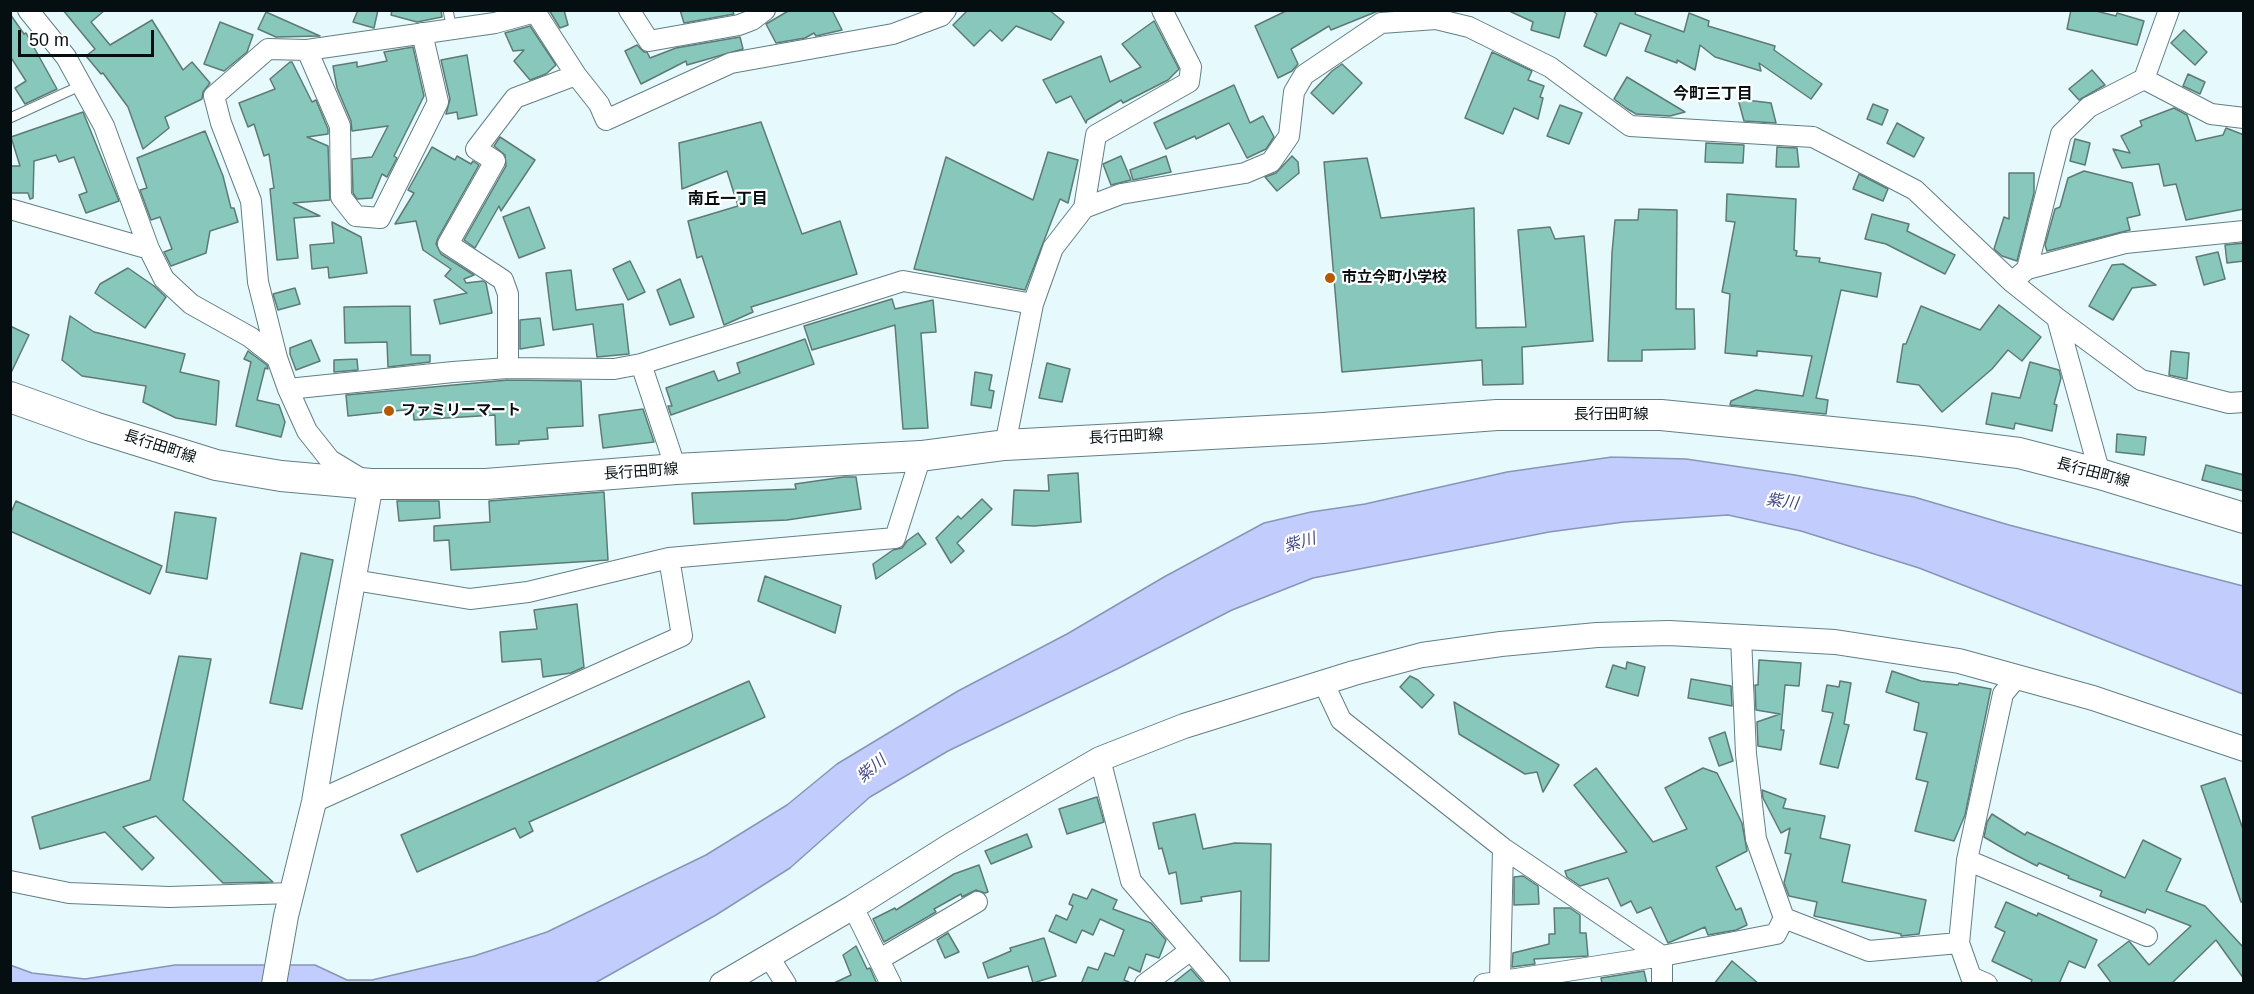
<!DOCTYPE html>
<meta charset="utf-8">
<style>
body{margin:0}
#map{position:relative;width:2254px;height:994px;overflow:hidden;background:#e6f9fd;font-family:Helvetica,sans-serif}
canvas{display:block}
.frame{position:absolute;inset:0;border:12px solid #050f12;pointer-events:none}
.scale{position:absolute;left:18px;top:30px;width:136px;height:27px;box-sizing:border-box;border:3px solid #050f12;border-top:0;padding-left:8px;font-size:18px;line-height:21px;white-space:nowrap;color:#050f12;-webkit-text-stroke:4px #fff;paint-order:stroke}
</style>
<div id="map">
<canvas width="2254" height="994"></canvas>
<div class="frame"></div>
<div class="scale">50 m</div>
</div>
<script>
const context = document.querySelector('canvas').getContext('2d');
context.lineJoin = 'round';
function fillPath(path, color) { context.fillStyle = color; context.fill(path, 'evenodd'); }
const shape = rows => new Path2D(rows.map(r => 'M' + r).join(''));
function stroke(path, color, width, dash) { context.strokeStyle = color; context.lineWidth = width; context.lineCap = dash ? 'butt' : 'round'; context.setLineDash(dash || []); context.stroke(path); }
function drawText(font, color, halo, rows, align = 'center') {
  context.font = font + ' Helvetica,"Noto Sans JP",sans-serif'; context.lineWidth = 4.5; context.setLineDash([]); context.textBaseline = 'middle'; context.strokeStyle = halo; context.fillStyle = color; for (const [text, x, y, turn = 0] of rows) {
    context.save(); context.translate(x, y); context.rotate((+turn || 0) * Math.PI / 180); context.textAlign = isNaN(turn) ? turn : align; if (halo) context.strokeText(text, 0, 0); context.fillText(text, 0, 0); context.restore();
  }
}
const water = shape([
 [1612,457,1686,459,1795,475,1914,497,2009,525,2243,586,2243,694,1919,568,1801,531,1728,515,1624,522,1549,532,1313,578,1232,610,1119,668,948,751,870,797,790,868,716,915,595,983,11,984,10,965,32,973,85,979,175,965,315,965,347,980,372,980,474,956,547,932,706,855,787,805,837,764,958,691,1067,634,1164,577,1264,523,1311,512,1365,504,1507,472,1612,457]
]);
const building = shape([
 [63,10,105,10,91,22,110,45,152,20,183,70,192,62,210,83,203,92,202,99,165,117,169,128,143,149,128,107,103,73,101,74,86,56,95,49,63,10],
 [358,10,378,10,374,28,353,22,358,10],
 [392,10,441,10,442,17,417,22,391,15,392,10],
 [549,10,564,10,568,25,560,28,549,10],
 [680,10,732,10,734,14,684,23,680,10],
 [790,10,832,10,842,30,816,36,814,33,805,38,776,43,766,24,790,10],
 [968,10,1049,10,1064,22,1051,40,1016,26,1002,41,990,30,974,46,953,25,968,10],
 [1288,10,1378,10,1378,11,1331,30,1329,26,1291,49,1298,64,1292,71,1278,78,1255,26,1288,10],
 [1507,10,1566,10,1559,38,1531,30,1533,22,1507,10],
 [1591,10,1636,10,1635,14,1684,32,1689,13,1709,21,1708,26,1775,46,1774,50,1822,84,1811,99,1759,63,1761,71,1715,57,1700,45,1695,70,1677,60,1677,63,1645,51,1651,35,1620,23,1606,56,1584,46,1597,14,1591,10],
 [2071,10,2092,10,2116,16,2117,13,2144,21,2137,45,2067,29,2071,10],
 [266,12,320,36,276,37,258,29,266,12],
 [10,14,24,34,26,33,57,89,25,104,15,88,26,81,10,56,10,14],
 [1154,21,1179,69,1168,80,1123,103,1121,100,1087,120,1086,123,1071,96,1056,103,1043,80,1101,56,1110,82,1141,67,1122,44,1154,21],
 [220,22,253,35,247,52,224,71,204,64,220,22],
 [530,26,556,65,546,74,530,80,514,61,524,50,513,51,505,33,530,26],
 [2184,30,2207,52,2195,65,2171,43,2184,30],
 [740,37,743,49,687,65,686,61,641,84,625,51,637,45,644,52,647,52,650,58,676,48,740,37],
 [413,47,424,96,394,156,397,158,387,177,382,174,372,198,357,199,353,193,352,159,372,157,388,126,352,131,351,121,337,88,333,66,357,62,357,67,387,61,384,52,413,47],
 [1492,52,1532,71,1528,80,1544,86,1540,97,1543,98,1538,119,1514,108,1503,134,1465,118,1492,52],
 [467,55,477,115,458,119,457,112,446,114,450,99,441,60,467,55],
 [290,62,292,62,312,102,316,100,328,129,328,134,307,137,328,146,330,200,293,203,320,216,294,218,298,258,277,260,270,189,274,188,269,154,264,156,254,124,248,127,239,103,275,89,270,79,290,62],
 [1342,64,1362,83,1333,114,1311,93,1332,71,1342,64],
 [2092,70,2105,85,2079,100,2069,89,2092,70],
 [2188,74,2205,82,2200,94,2183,86,2188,74],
 [1627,77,1685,112,1670,116,1636,114,1626,108,1614,99,1627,77],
 [1234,85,1250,123,1263,116,1274,137,1266,149,1247,158,1229,123,1196,139,1195,136,1166,149,1154,123,1234,85],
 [1738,99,1771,103,1776,123,1744,121,1738,99],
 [1873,104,1888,110,1882,125,1867,119,1873,104],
 [1560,105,1582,113,1569,144,1547,136,1560,105],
 [2174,108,2187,115,2196,141,2223,135,2226,128,2244,135,2244,209,2186,220,2176,184,2164,186,2159,164,2122,168,2113,149,2130,153,2121,136,2142,126,2140,121,2174,108],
 [83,112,119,201,86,213,79,195,87,192,74,157,59,162,56,155,34,161,33,198,30,199,28,193,10,193,10,166,20,166,11,137,83,112],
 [761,122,802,234,840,221,857,274,751,307,753,312,724,325,702,256,697,258,688,221,738,206,727,171,682,189,679,143,761,122],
 [1897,123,1924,138,1914,157,1887,143,1897,123],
 [205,131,223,176,231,208,234,208,238,222,210,231,206,253,171,266,164,252,172,249,160,217,151,220,140,190,147,188,137,158,205,131],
 [500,137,535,160,501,211,499,206,475,248,464,240,506,166,505,155,494,146,500,137],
 [2075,139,2090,143,2085,165,2070,161,2075,139],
 [1706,143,1744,145,1743,163,1705,162,1706,143],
 [432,147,455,160,457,156,471,164,473,161,479,165,438,238,436,244,441,254,474,275,464,279,466,283,483,281,486,283,492,313,440,324,434,300,467,293,445,276,451,269,423,250,416,221,395,224,414,193,408,190,432,147],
 [1777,147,1797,148,1799,167,1776,167,1777,147],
 [1048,152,1078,160,1068,203,1060,199,1025,290,914,269,946,157,1033,200,1048,152],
 [1121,156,1131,180,1111,185,1103,164,1121,156],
 [1166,156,1171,172,1133,180,1130,170,1166,156],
 [1292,156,1298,162,1299,173,1277,191,1265,177,1276,173,1292,156],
 [1367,158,1381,218,1474,208,1476,328,1526,327,1518,230,1550,227,1555,239,1584,236,1593,341,1522,347,1523,384,1483,385,1482,360,1342,372,1324,162,1367,158],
 [2084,171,2132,183,2140,215,2127,218,2130,230,2047,251,2045,245,2055,209,2060,207,2068,178,2084,171],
 [2009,173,2034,173,2034,193,2017,261,2002,256,1994,249,2004,217,2009,219,2009,173],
 [1859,174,1888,189,1883,201,1853,189,1859,174],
 [1727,194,1796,199,1794,250,1797,251,1796,256,1820,258,1819,262,1881,273,1877,297,1841,290,1816,398,1828,400,1826,414,1730,405,1731,401,1756,390,1803,396,1812,356,1757,351,1757,356,1725,353,1730,294,1722,292,1735,222,1726,221,1727,194],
 [529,207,545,248,519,258,503,217,529,207],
 [1639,209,1677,210,1676,309,1694,309,1695,349,1642,350,1642,361,1608,361,1612,253,1615,220,1638,220,1639,209],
 [1872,214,1909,224,1907,231,1955,255,1945,274,1886,244,1865,239,1872,214],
 [332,222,361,237,367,273,329,278,328,267,312,269,310,245,334,243,332,222],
 [2244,243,2244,261,2227,263,2225,245,2244,243],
 [2218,252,2225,279,2204,285,2196,257,2218,252],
 [630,261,645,292,628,300,613,269,630,261],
 [2123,264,2156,285,2132,288,2113,320,2089,306,2112,265,2123,264],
 [128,268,154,286,166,297,145,328,95,293,100,284,128,268],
 [571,270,576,310,623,304,629,354,597,357,593,324,553,330,546,273,571,270],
 [680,279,694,317,670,325,657,290,680,279],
 [295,288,300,304,278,310,273,294,295,288],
 [892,299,895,309,933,300,936,332,921,333,928,428,903,429,895,325,812,350,804,326,892,299],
 [1999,305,2041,337,2022,361,2008,350,1992,369,1942,412,1919,385,1897,382,1903,344,1906,344,1921,306,1980,330,1999,305],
 [410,306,411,355,430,355,430,362,388,367,387,342,345,343,344,307,410,306],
 [70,316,94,332,185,354,180,372,219,381,216,425,176,418,143,402,146,386,82,376,62,360,70,316],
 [540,318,544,345,520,349,520,320,540,318],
 [10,326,29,335,10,375,10,326],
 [805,339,814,364,671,415,668,406,672,406,666,388,714,371,718,381,740,373,737,363,805,339],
 [311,340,320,361,296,370,290,354,290,348,311,340],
 [248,351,267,365,268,369,265,368,257,400,279,405,285,422,281,437,236,426,251,362,244,359,248,351],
 [2171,351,2189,353,2187,379,2169,375,2171,351],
 [357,359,358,370,334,372,334,360,357,359],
 [2030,362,2059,370,2061,378,2054,404,2057,405,2052,431,2015,423,2014,429,1986,424,1992,393,2020,398,2030,362],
 [1047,363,1070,369,1062,402,1039,398,1047,363],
 [975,372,992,375,989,390,994,391,991,408,971,405,975,372],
 [508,380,581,381,583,426,547,428,548,439,519,441,519,444,496,445,495,415,414,420,413,409,348,416,346,395,508,380],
 [643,409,654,442,603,448,599,415,643,409],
 [2117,434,2146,437,2144,455,2116,452,2117,434],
 [2206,465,2244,475,2244,491,2202,480,2206,465],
 [1078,473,1081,522,1034,526,1012,525,1014,490,1049,491,1048,475,1078,473],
 [844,477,856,477,861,509,787,520,694,524,692,493,796,489,795,484,844,477],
 [604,492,608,560,451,570,449,540,434,541,434,526,490,522,489,501,604,492],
 [982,499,992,509,957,543,964,551,951,563,936,538,958,516,961,519,982,499],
 [16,501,162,566,150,594,10,531,10,515,16,501],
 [397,501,439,501,440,518,399,521,397,501],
 [175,512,216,518,207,579,166,572,175,512],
 [918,533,926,544,876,579,873,564,893,550,902,548,907,541,918,533],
 [301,553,333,560,302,709,270,703,301,553],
 [765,576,841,606,835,633,758,601,765,576],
 [577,604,584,667,571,673,543,677,541,659,502,662,500,632,537,629,534,610,577,604],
 [179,656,211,659,183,800,273,882,223,883,156,816,123,827,154,858,142,870,105,832,40,849,32,817,150,780,179,656],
 [1759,660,1801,663,1799,686,1785,685,1781,730,1784,730,1781,750,1758,746,1757,722,1780,714,1756,710,1755,685,1758,685,1759,660],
 [1627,662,1645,667,1638,696,1606,687,1613,665,1626,669,1627,662],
 [1892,671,1921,681,1958,685,1959,683,1991,689,1965,815,1954,841,1915,831,1928,782,1916,779,1927,733,1914,730,1919,703,1886,692,1892,671],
 [1410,676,1418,680,1434,695,1422,708,1400,687,1410,676],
 [1691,679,1731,686,1732,706,1688,698,1691,679],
 [749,681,765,717,529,822,533,831,520,838,515,828,417,872,401,835,749,681],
 [1840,681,1851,683,1844,724,1849,725,1838,768,1820,764,1833,713,1822,711,1827,685,1839,687,1840,681],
 [1454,702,1559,765,1543,792,1537,772,1525,774,1459,734,1454,702],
 [1725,732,1733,761,1719,766,1709,738,1725,732],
 [1596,768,1653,842,1687,829,1665,788,1703,768,1717,773,1742,823,1747,851,1716,867,1736,910,1741,908,1747,925,1736,930,1708,935,1705,927,1668,943,1651,907,1637,913,1631,901,1621,906,1608,878,1580,886,1567,877,1565,871,1627,852,1574,785,1596,768],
 [2225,778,2244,832,2244,901,2241,902,2201,786,2225,778],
 [1762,790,1786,799,1783,808,1825,816,1820,838,1850,845,1842,882,1926,900,1919,934,1901,936,1901,934,1814,916,1817,902,1789,896,1784,883,1791,854,1785,853,1790,828,1781,833,1763,798,1762,790],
 [1097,797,1104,822,1067,834,1059,809,1097,797],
 [1195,814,1203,849,1235,843,1271,844,1269,961,1240,961,1241,891,1201,897,1202,901,1181,904,1176,872,1169,874,1162,848,1159,849,1153,823,1195,814],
 [1992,814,2025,835,2027,832,2125,878,2143,840,2181,859,2166,891,2205,906,2244,948,2244,979,2216,940,2171,984,2112,984,2098,965,2129,941,2149,965,2191,926,2147,909,2145,913,2100,896,2102,891,2068,878,2069,876,2039,863,2037,866,2008,851,1984,837,1987,822,1992,814],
 [1027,834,1032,847,991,864,985,851,1027,834],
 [979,865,988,892,985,893,976,890,962,897,961,894,934,909,936,912,884,942,873,919,895,908,896,910,954,874,979,865],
 [1523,876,1538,886,1539,904,1514,905,1514,877,1523,876],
 [1092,889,1117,900,1113,909,1151,923,1166,940,1159,958,1146,954,1140,972,1129,967,1124,980,1129,982,1129,984,1081,984,1088,967,1098,970,1105,953,1114,956,1124,930,1100,919,1093,935,1082,930,1076,943,1049,931,1056,915,1067,920,1073,906,1069,904,1073,894,1087,899,1092,889],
 [2006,902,2037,916,2038,913,2097,940,2085,968,2069,961,2059,984,2030,984,2032,980,1992,961,2005,932,1995,927,2006,902],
 [1554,908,1570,908,1580,915,1580,933,1586,933,1588,956,1534,959,1535,964,1512,967,1513,953,1549,944,1549,934,1555,934,1554,908],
 [948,933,959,952,945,958,937,940,948,933],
 [1044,938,1056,976,1033,983,1028,966,988,978,983,963,1011,951,1010,948,1044,938],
 [856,946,867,969,870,968,877,984,832,984,851,975,843,955,856,946],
 [1732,961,1759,984,1714,984,1732,961],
 [1191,969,1204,984,1172,984,1191,969],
 [1644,971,1647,984,1602,984,1601,978,1644,971]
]);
const service = shape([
 [448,10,452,30],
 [10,118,82,85]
]);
const minor = shape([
 [28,10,66,57,104,126,149,249,164,279,191,304,250,337,277,358,288,389,307,431,330,460,363,480],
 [534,10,576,75,599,104,606,120,731,63,893,34,941,16,946,10],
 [629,10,649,41,739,25,752,20,765,10],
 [307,50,340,126,341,197,356,216,380,218,438,102,422,33],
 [2144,79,2211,114,2244,118],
 [1084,208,1121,194,1245,173,1271,162,1289,136,1294,92,1304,75,1381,23,1436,19,1469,27,1550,67,1630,126,1813,137,1915,190,2012,282,2057,318,2100,474],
 [10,209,149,249],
 [2027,269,2125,243,2244,231],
 [2012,282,2027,269,2061,134,2089,107,2144,79,2169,10],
 [2057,318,2141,380,2229,403,2244,402],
 [277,358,258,282,251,201,221,123,214,96,268,49,307,50,495,23,535,12],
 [641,364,676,469],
 [508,368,508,294,503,280,448,244,495,161,476,149,515,98,576,75],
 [288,389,453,372,508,368,614,369,641,364,903,281,1033,304],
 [1005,445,1033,304,1053,248,1084,208,1096,135,1189,82,1191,67,1162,10],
 [354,580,470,599,528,592,669,558,895,538,921,456],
 [2017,677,2003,694,1967,860,2147,936],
 [1324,684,1341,720,1503,848,1662,956,1662,984],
 [1100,759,1131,881,1220,984],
 [314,802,682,636,669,558],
 [1967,860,1959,943,1971,977,1987,984],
 [10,881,69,893,169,897,292,893],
 [853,907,891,984],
 [1784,918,1869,951,1959,943],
 [769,957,786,984],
 [880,959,977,902],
 [1500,981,1503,848],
 [1145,984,1191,950],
 [1484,984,1662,956,1776,934,1784,918,1756,839,1746,754,1741,637]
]);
const tertiary = shape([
 [274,984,286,916,314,802,330,707,371,484],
 [722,984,853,907,953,844,1100,759,1184,726,1354,673,1422,655,1501,644,1597,635,1669,633,1835,642,1959,661,2093,698,2244,749]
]);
const primary = shape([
 [10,397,94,427,216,465,281,476,371,484,486,484,676,469,921,456,1005,445,1323,428,1497,415,1661,415,1922,441,2019,453,2100,474,2244,518]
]);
const markers = [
 [1330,278,6,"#b55900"],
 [389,411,6,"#b55900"]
];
const poiNames = [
 ["市立今町小学校",1342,278],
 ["ファミリーマート",401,411]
];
const streetNames = [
 ["長行田町線",1611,415],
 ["長行田町線",1126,437,-3],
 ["長行田町線",160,447,18],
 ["長行田町線",641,472,-4],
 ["長行田町線",2093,473,15]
];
const neighbourhoodNames = [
 ["今町三丁目",1713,95],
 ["南丘一丁目",728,200]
];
const waterNames = [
 ["紫川",1782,502,8],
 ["紫川",1300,543,-16],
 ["紫川",872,769,-40]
];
fillPath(water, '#c3cdfd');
stroke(water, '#8a94b6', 1.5);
fillPath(building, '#88c8bc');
stroke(building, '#5d7a74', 1.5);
stroke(service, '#627f85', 11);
stroke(minor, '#627f85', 22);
stroke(tertiary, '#627f85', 26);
stroke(primary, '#627f85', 32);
stroke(service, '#fff', 9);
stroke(minor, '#fff', 20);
stroke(tertiary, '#fff', 24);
stroke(primary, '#fff', 30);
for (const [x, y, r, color] of markers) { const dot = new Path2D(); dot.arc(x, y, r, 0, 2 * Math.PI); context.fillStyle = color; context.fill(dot); stroke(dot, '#fff', 2); }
drawText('bold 15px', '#050f12', '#fff', poiNames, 'left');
drawText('15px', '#050f12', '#fff', streetNames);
drawText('bold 16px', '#050f12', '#fff', neighbourhoodNames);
drawText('italic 16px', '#414783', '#fff', waterNames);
</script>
